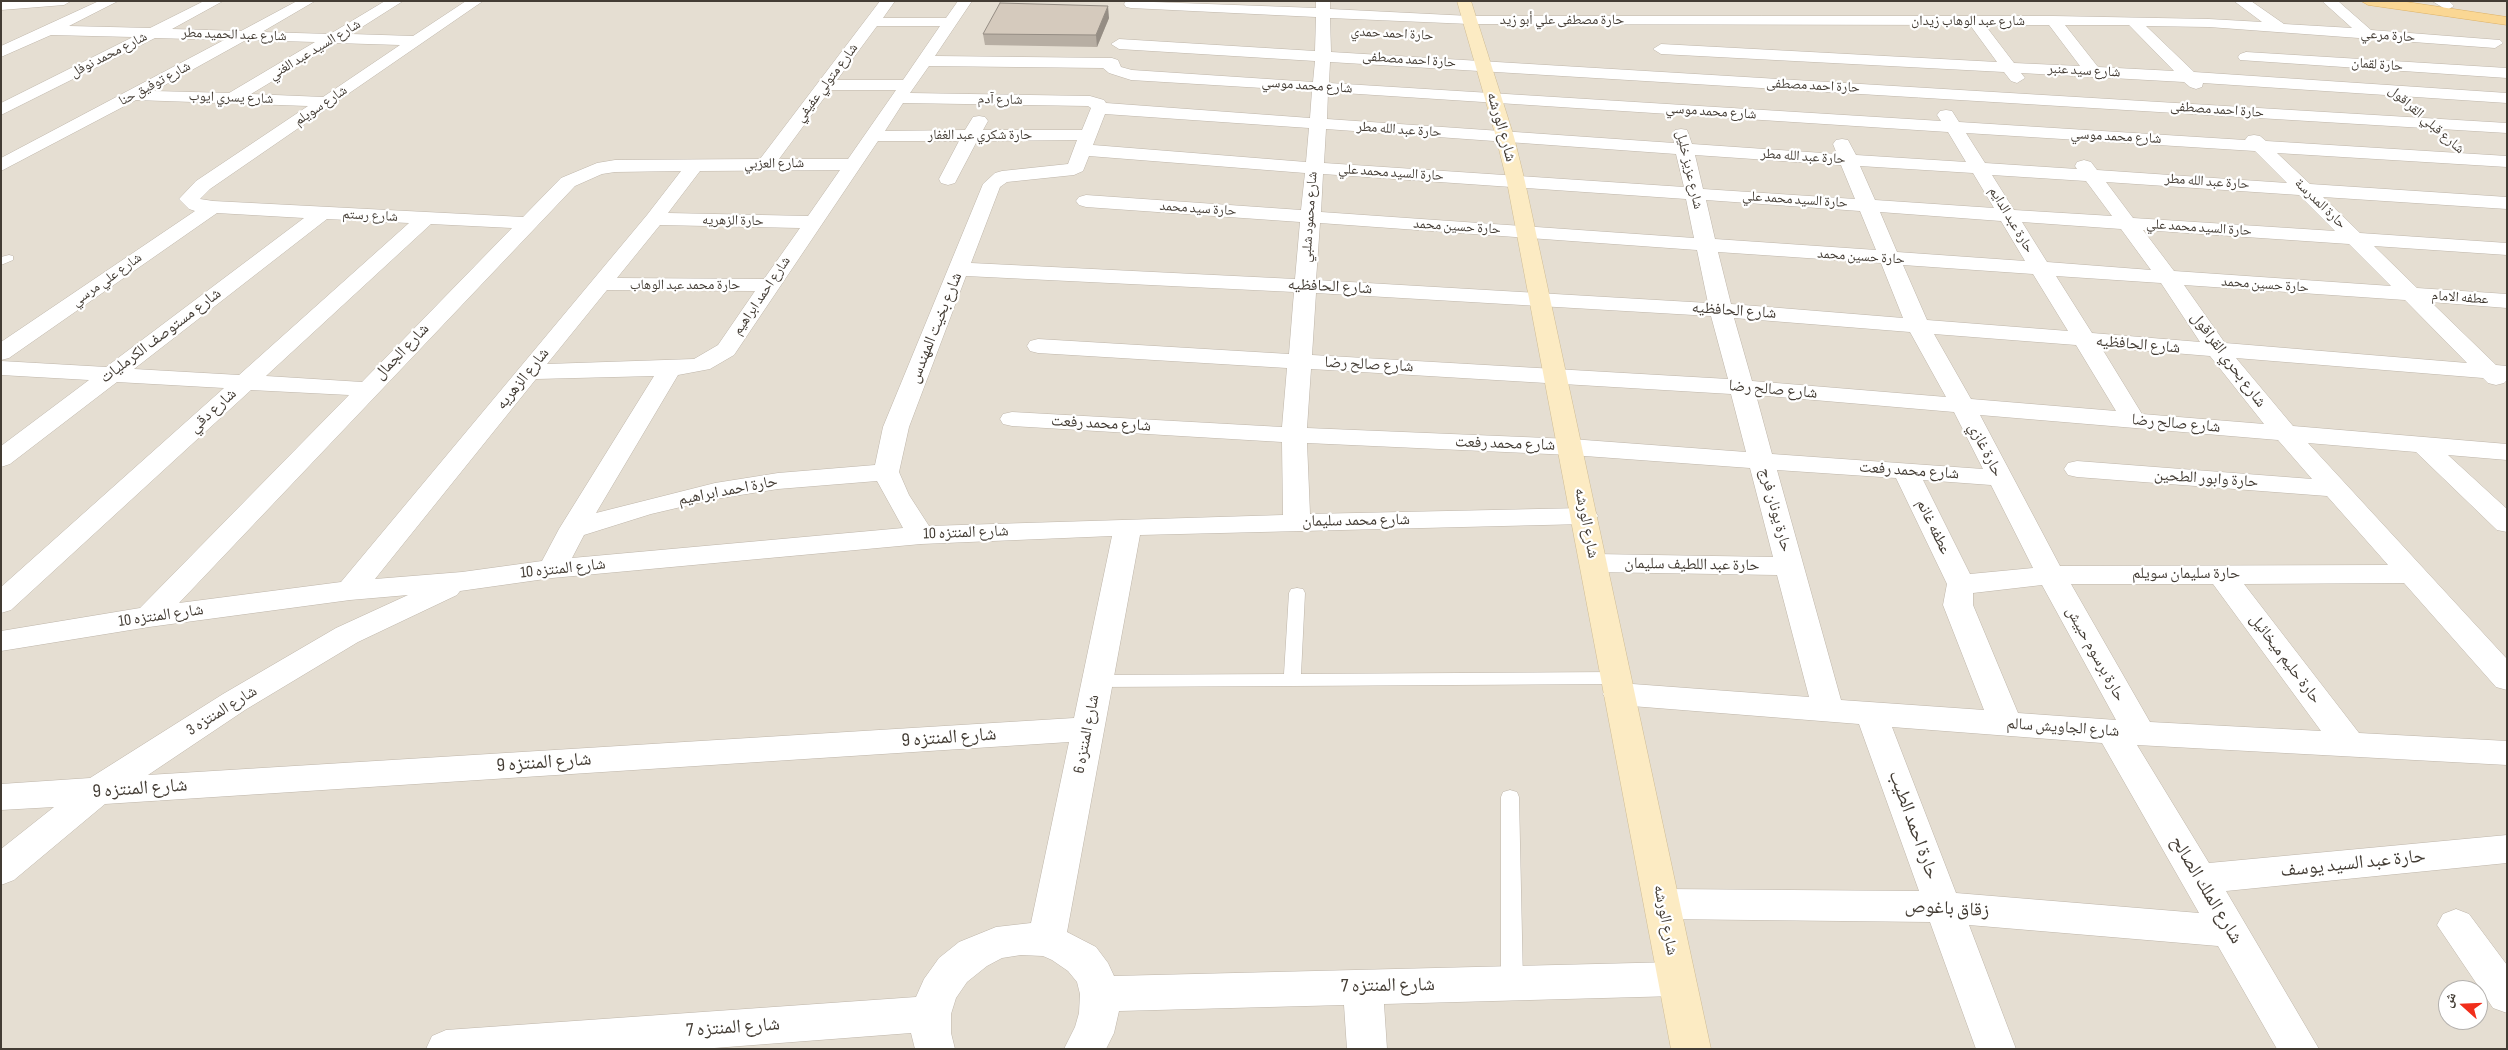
<!DOCTYPE html>
<meta charset="utf-8">
<style>
body{margin:0}
#map{position:relative;width:2508px;height:1050px;overflow:hidden;background:#f1ece4;font-family:"Sofia Sans Condensed","Noto Naskh Arabic",sans-serif}
canvas{display:block}
.frame{position:absolute;inset:0;border:2px solid #433c34;pointer-events:none}
.north{position:absolute;left:2438px;top:980px;width:50px;height:50px;box-sizing:border-box;background:#fff;border:1px solid #b4b1ae;border-radius:50%;rotate:290deg;font-size:14px;font-weight:700;line-height:20px;text-align:center;color:#433c34}
.north::after{content:'';display:block;margin:auto;width:18px;height:22px;background:#f12e1b;clip-path:polygon(50% 0,100% 100%,50% 72%,0 100%)}
</style>
<div id="map">
<canvas width="2508" height="1050"></canvas>
<div class="frame"></div>
<div class="north">ش</div>
</div>
<script>
const context = document.querySelector('canvas').getContext('2d');
context.lineJoin = 'round';
function fillPath(path, color) { context.fillStyle = color; context.fill(path, 'evenodd'); }
const shape = rows => new Path2D(rows.map(r => 'M' + r).join(''));
function stroke(path, color, width, dash) { context.strokeStyle = color; context.lineWidth = width; context.lineCap = dash ? 'butt' : 'round'; context.setLineDash(dash || []); context.stroke(path); }
function drawText(font, color, halo, rows, align = 'center') {
  context.font = font + ' "Sofia Sans Condensed","Noto Naskh Arabic",sans-serif'; context.lineWidth = 4.5; context.setLineDash([]); context.textBaseline = 'middle'; context.strokeStyle = halo; context.fillStyle = color; for (const [text, x, y, turn = 0] of rows) {
    context.save(); context.translate(x, y); context.rotate((+turn || 0) * Math.PI / 180); context.textAlign = isNaN(turn) ? turn : align; if (halo) context.strokeText(text, 0, 0); context.fillText(text, 0, 0); context.restore();
  }
}
const residential = shape([
 [1,1,2507,1,2507,1049,1,1049],
 [2448,990,2478,990,2478,1020,2448,1020]
]);
const lane = shape([
 [9,255,13,256,13,260,1,265,1,257,9,255],
 [1297,588,1303,589,1305,593,1301,674,1616,672,1622,674,1625,678,1622,682,1616,684,1292,686,1097,687,1091,685,1088,681,1091,677,1097,675,1284,674,1289,593,1291,589,1297,588],
 [1510,790,1517,792,1519,797,1523,983,1520,990,1512,992,1504,990,1501,983,1501,797,1503,792,1510,790]
]);
const street = shape([
 [71,1,64,5,1,10,1,2,71,1],
 [99,1,118,1,69,26,150,28,204,1,223,1,172,29,241,31,297,1,315,1,262,32,330,34,385,1,403,1,351,34,413,36,466,1,483,1,210,189,200,199,213,201,523,217,561,178,597,163,615,160,760,159,880,1,895,1,883,18,946,18,958,1,972,1,935,56,1112,58,1118,60,1121,67,1132,70,1313,82,1315,61,1119,49,1111,44,1119,39,1315,51,1316,17,1131,8,1126,7,1124,4,1126,1,1316,8,1316,1,1330,1,1330,9,1470,16,2053,16,2209,19,2262,22,2234,1,2251,1,2284,24,2352,28,2322,1,2338,1,2371,30,2500,40,2503,43,2495,48,2209,27,2146,26,2194,72,2507,93,2507,103,2203,83,2202,87,2196,89,2190,87,2184,82,2021,73,2025,78,2017,83,2011,81,2004,72,1661,54,1653,49,1661,44,1997,62,1970,25,1470,24,1330,18,1331,52,2507,123,2507,133,1330,62,1329,83,1941,121,1937,115,1940,111,1946,110,1952,111,1959,122,2245,140,2248,136,2254,135,2260,136,2266,141,2507,156,2507,167,2277,153,2310,184,2507,197,2507,209,2323,197,2360,233,2507,243,2507,255,2374,246,2417,288,2507,294,2507,308,2431,302,2496,365,2507,366,2507,380,2504,383,2496,385,2488,383,2483,378,2236,358,2293,426,2507,444,2507,460,2448,455,2507,509,2507,532,2497,530,2416,452,2308,443,2507,659,2507,690,2496,687,2404,583,2244,584,2359,733,2507,741,2507,765,2137,745,2209,863,2507,835,2507,863,2226,891,2319,1049,2277,1049,2218,946,1969,925,2016,1049,1976,1049,1930,922,1663,919,1650,915,1644,904,1650,893,1663,889,1919,891,1859,724,1619,705,1608,702,1603,694,1608,686,1619,683,1809,697,1777,575,1594,572,1584,569,1580,563,1584,557,1594,554,1773,557,1750,468,1571,455,1307,443,1310,514,1584,508,1594,510,1598,516,1594,522,1584,524,1140,535,1067,932,1096,947,1108,963,1114,976,1676,962,1690,967,1695,979,1690,991,1676,996,1384,1004,1387,1049,1347,1049,1344,1005,1119,1011,1114,1033,1106,1049,1064,1049,1075,1027,1079,1013,1080,994,1077,982,1068,971,1052,960,1043,956,1021,955,1002,958,987,966,967,982,956,998,951,1014,951,1033,955,1049,915,1049,911,1033,701,1049,426,1049,432,1036,446,1030,916,997,924,979,939,958,959,942,996,927,1031,923,1069,742,105,804,14,880,1,885,1,849,54,807,1,810,1,784,90,778,223,694,336,628,408,595,350,600,149,627,1,651,1,631,140,608,349,395,251,390,11,610,1,613,1,587,224,388,117,382,10,464,1,467,1,446,89,380,1,375,1,361,106,367,304,218,217,213,9,358,1,360,1,342,195,211,189,209,179,199,196,181,308,106,136,100,1,171,1,158,224,40,155,38,1,115,1,103,133,37,51,35,1,57,1,46,99,1],
 [1985,25,2049,25,2080,66,2014,63,1985,25],
 [2065,25,2129,25,2174,71,2098,67,2065,25],
 [877,26,940,26,903,80,837,80,877,26],
 [246,40,315,42,229,93,154,91,246,40],
 [336,43,400,45,323,97,251,94,336,43],
 [929,66,1103,68,1109,73,1131,80,1312,91,1310,118,1106,103,1104,100,1090,96,910,93,929,66],
 [830,90,896,90,848,159,779,159,830,90],
 [1328,92,1948,132,1966,162,1856,155,1848,140,1842,139,1836,140,1833,144,1837,154,1692,144,1687,130,1681,129,1675,130,1672,134,1674,143,1327,119,1328,92],
 [903,103,1088,106,1091,108,1082,130,983,130,988,121,985,117,979,116,973,117,965,130,885,131,903,103],
 [1105,114,1309,128,1306,162,1093,145,1105,114],
 [1326,129,1676,154,1684,187,1324,163,1326,129],
 [1966,133,2255,151,2287,183,2097,170,2091,162,2084,160,2077,162,2075,166,2077,169,1985,163,1966,133],
 [1077,140,1068,164,1002,171,995,173,983,184,883,427,875,465,778,473,715,483,596,513,678,375,710,369,734,355,878,141,959,141,939,179,941,183,948,185,955,183,957,179,977,141,1077,140],
 [1695,155,1841,165,1855,199,1703,189,1695,155],
 [1089,156,1305,173,1301,210,1086,195,1079,197,1076,201,1079,205,1086,207,1300,222,1295,279,971,263,1000,187,1007,182,1074,175,1083,171,1089,156],
 [1860,166,1973,173,1994,208,1875,200,1860,166],
 [840,170,808,216,668,213,700,171,840,170],
 [681,171,647,215,341,582,179,603,575,186,602,174,615,172,681,171],
 [1323,174,1686,199,1694,238,1321,212,1323,174],
 [1992,175,2086,181,2112,216,2014,210,1992,175],
 [2106,182,2299,195,2335,231,2133,218,2106,182],
 [1706,200,1860,211,1876,250,1715,239,1706,200],
 [1880,212,2001,221,2025,261,1897,252,1880,212],
 [327,219,409,223,239,375,134,369,327,219],
 [2022,222,2121,229,2151,270,2047,262,2022,222],
 [1320,223,1697,250,1708,303,1316,280,1320,223],
 [431,224,512,228,362,382,266,376,431,224],
 [660,225,800,228,764,279,617,278,660,225],
 [2143,230,2349,244,2391,286,2174,271,2143,230],
 [1718,252,1881,263,1903,318,1731,304,1718,252],
 [1903,265,2033,274,2068,331,1927,320,1903,265],
 [966,276,1294,292,1289,354,1038,339,1030,341,1027,346,1030,351,1038,353,1287,368,1282,427,1012,412,1003,414,1000,419,1003,424,1012,426,1282,442,1283,515,929,526,909,495,899,472,909,427,966,276],
 [2056,276,2161,283,2200,342,2092,333,2056,276],
 [2184,285,2405,300,2467,363,2225,343,2184,285],
 [607,290,755,291,718,345,694,359,547,364,607,290],
 [1316,293,1711,316,1728,379,1312,355,1316,293],
 [1734,318,1910,332,1946,397,1752,381,1734,318],
 [1934,334,2076,345,2116,411,1971,399,1934,334],
 [2101,347,2210,356,2264,424,2142,414,2101,347],
 [1311,369,1731,394,1746,452,1571,439,1307,428,1311,369],
 [654,376,559,529,542,561,462,572,375,579,536,379,654,376],
 [1756,395,1954,412,1983,469,1772,454,1756,395],
 [1980,415,2278,440,2312,479,2077,461,2068,463,2064,469,2068,475,2077,477,2327,496,2388,565,2060,566,1980,415],
 [1777,470,1896,478,1947,584,1943,605,1984,710,1841,700,1777,470],
 [1923,480,1991,485,2033,568,1970,574,1923,480],
 [877,481,903,528,572,558,584,535,651,514,715,499,778,489,877,481],
 [1112,536,1074,718,148,775,245,710,358,642,457,595,460,591,552,578,921,544,1112,536],
 [2071,584,2213,584,2321,731,2150,722,2071,584],
 [2042,585,2116,720,2018,713,1973,605,1973,593,2042,585],
 [1892,727,2102,743,2199,913,1956,893,1892,727],
 [2432,1,2449,1,2454,6,2447,10,2432,1],
 [2246,52,2507,68,2507,78,2240,60,2238,57,2240,54,2246,52],
 [2456,909,2469,914,2507,965,2507,1013,2493,1008,2437,925,2443,914,2456,909]
]);
const secondary = shape([
 [1457,1,1471,1,1514,137,1525,182,1711,1049,1671,1049,1507,182,1496,137,1457,1]
]);
const primary = shape([
 [2361,1,2400,1,2507,17,2507,25,2368,5,2361,1]
]);
const wall = shape([
 [1109,18,1097,47,985,45,983,34]
]);
const shadedWall = shape([
 [1108,6,1109,18,1097,47,1096,35]
]);
const building = shape([
 [1000,3,1108,6,1096,35,983,34,1000,3]
]);
const farStreetnames = [
 ["حارة مصطفى علي أبو زيد",1562,20],
 ["شارع عبد الوهاب زيدان",1968,21],
 ["حارة احمد حمدي",1392,34,3],
 ["شارع عبد الحميد مطر",234,35,2],
 ["حارة مرعي",2388,36,4],
 ["شارع السيد عبد الغني",315,50,-31],
 ["شارع محمد نوفل",109,55,-27],
 ["حارة احمد مصطفى",1409,60,4],
 ["حارة لقمان",2377,65,4],
 ["شارع سيد عنبر",2084,71,3],
 ["شارع متولي عفيفي",827,83,-53],
 ["شارع توفيق حنا",155,84,-28],
 ["شارع محمد موسي",1307,86,4],
 ["حارة احمد مصطفى",1813,86,3],
 ["شارع يسري ايوب",231,98,2],
 ["شارع آدم",1000,100,1],
 ["شارع سويلم",321,106,-34],
 ["حارة احمد مصطفى",2217,110,4],
 ["شارع محمد موسي",1711,112,4],
 ["شارع قبلي القراقول",2426,120,41],
 ["حارة عبد الله مطر",1399,130,4],
 ["حارة شكري عبد الغفار",980,135],
 ["شارع محمد موسي",2116,137,3],
 ["حارة عبد الله مطر",1803,157,4],
 ["شارع العزبي",774,164,-1],
 ["شارع عزيز خليل",1689,170,77],
 ["حارة السيد محمد علي",1391,173,4],
 ["حارة عبد الله مطر",2207,182,4],
 ["حارة السيد محمد علي",1795,200,4],
 ["حارة المدرسة",2320,204,44],
 ["حارة سيد محمد",1198,209,4],
 ["شارع رستم",370,216,3],
 ["شارع محمود شلبي",1310,217,-86],
 ["حارة عبد الدايم",2011,220,59],
 ["حارة الزهريه",733,221,1],
 ["حارة حسين محمد",1457,227,4],
 ["حارة السيد محمد علي",2199,228,4],
 ["حارة حسين محمد",1861,257,4],
 ["شارع علي مرسي",107,280,-35],
 ["حارة محمد عبد الوهاب",685,285],
 ["حارة حسين محمد",2265,285,4],
 ["شارع احمد ابراهيم",762,296,-56],
 ["عطفه الامام",2460,298,4]
];
const streetNames = [
 ["شارع الورشه",1501,127,74],
 ["شارع الحافظيه",1330,287,3],
 ["شارع الحافظيه",1734,311,4],
 ["شارع بخيت المهندس",936,328,-68],
 ["شارع مستوصف الكرمليات",161,336,-37],
 ["شارع الحافظيه",2138,345,5],
 ["شارع الجمال",402,352,-46],
 ["شارع بحري القراقول",2228,360,53],
 ["شارع صالح رضا",1369,365,3],
 ["شارع الزهريه",523,379,-51],
 ["شارع صالح رضا",1773,390,5],
 ["شارع دقي",213,411,-42],
 ["شارع محمد رفعت",1101,424,3],
 ["شارع صالح رضا",2176,424,5],
 ["شارع محمد رفعت",1505,444,2],
 ["حارة غازي",1985,450,63],
 ["شارع محمد رفعت",1909,471,4],
 ["حارة وابور الطحين",2206,479,4],
 ["حارة احمد ابراهيم",728,491,-11],
 ["حارة يونان فرج",1775,510,75],
 ["شارع محمد سليمان",1356,521,-1],
 ["شارع الورشه",1586,523,79],
 ["عطفه غانم",1933,527,64],
 ["شارع المنتزه 10",966,533,-2],
 ["حارة عبد اللطيف سليمان",1692,565,1],
 ["شارع المنتزه 10",563,569,-6],
 ["حارة سليمان سويلم",2186,574],
 ["شارع المنتزه 10",161,616,-8],
 ["حارة برسوم حبيش",2095,654,61],
 ["حارة حليم ميخائيل",2285,659,53],
 ["شارع المنتزه 3",222,711,-32],
 ["شارع الجاويش سالم",2063,728,4],
 ["شارع المنتزه 6",1087,734,-79],
 ["شارع الورشه",1665,920,79]
];
const nearStreetnames = [
 ["شارع المنتزه 9",949,738,-4],
 ["شارع المنتزه 9",544,763,-4],
 ["شارع المنتزه 9",140,789,-4],
 ["حارة احمد الطيب",1913,825,70],
 ["حارة عبد السيد يوسف",2353,864,-6],
 ["شارع الملك الصالح",2206,890,59],
 ["زقاق باغوص",1947,909,3],
 ["شارع المنتزه 7",1388,986,-1],
 ["شارع المنتزه 7",733,1028,-4]
];
fillPath(residential, '#e5ded2');
stroke(lane, '#bfb6aa', 1);
stroke(street, '#bfb6aa', 1);
stroke(secondary, '#d0bd95', 1);
stroke(primary, '#deb265', 1);
fillPath(lane, '#fff');
fillPath(street, '#fff');
fillPath(secondary, '#fcebc3');
fillPath(primary, '#fad794');
fillPath(wall, '#b7aea3');
fillPath(shadedWall, '#958d84');
fillPath(building, '#d5cabd');
stroke(building, '#958d84', 1);
drawText('14px', '#433c34', '#fff', farStreetnames);
drawText('16px', '#433c34', '#fff', streetNames);
drawText('19px', '#433c34', '#fff', nearStreetnames);
</script>
